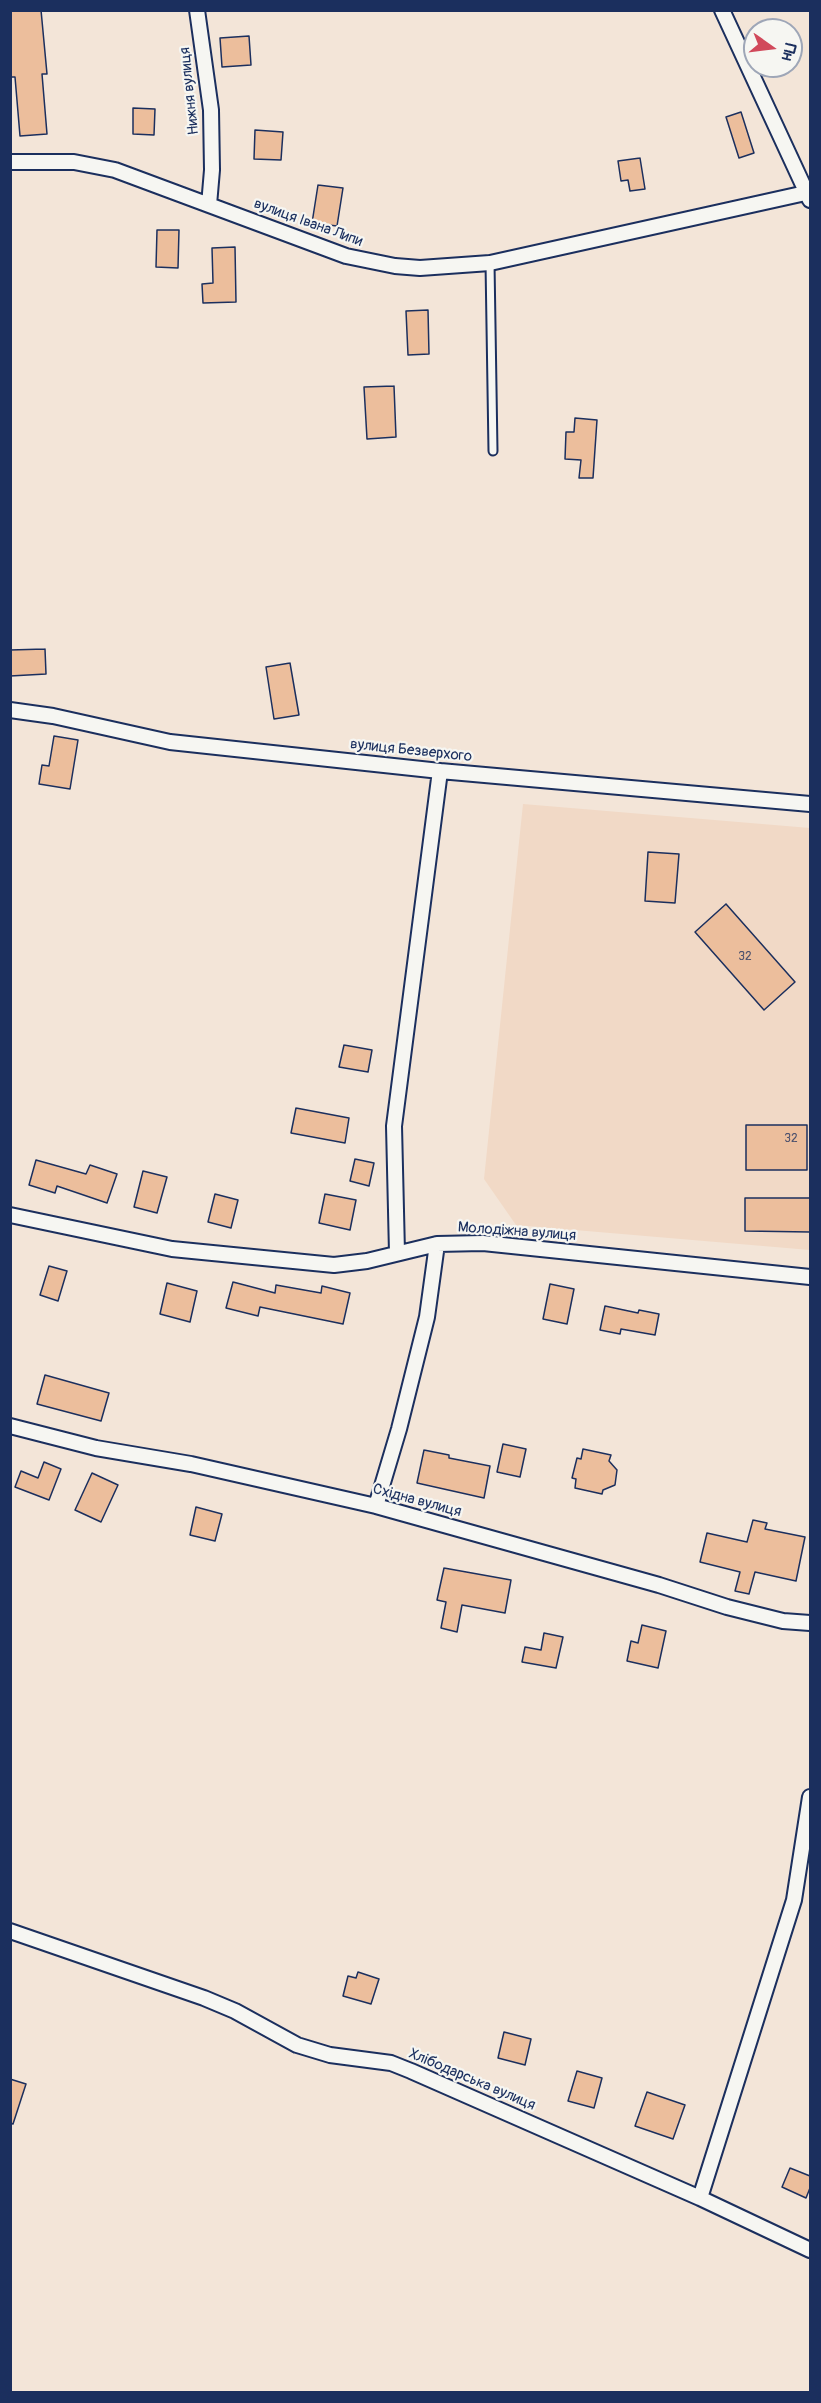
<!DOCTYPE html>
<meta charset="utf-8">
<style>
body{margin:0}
#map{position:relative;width:821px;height:2403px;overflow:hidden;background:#f3e5d8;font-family:Pangolin,sans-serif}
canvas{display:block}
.frame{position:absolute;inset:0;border:12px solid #1b2f5e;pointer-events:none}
.north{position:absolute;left:743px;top:18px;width:60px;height:60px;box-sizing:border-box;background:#f6f6f2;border:2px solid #9ea6b7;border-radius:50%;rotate:104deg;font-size:16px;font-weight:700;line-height:24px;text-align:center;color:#1b2f5e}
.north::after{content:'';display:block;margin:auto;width:21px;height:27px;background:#d1495b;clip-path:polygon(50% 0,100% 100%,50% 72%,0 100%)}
</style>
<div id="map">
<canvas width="821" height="2403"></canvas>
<div class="frame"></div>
<div class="north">Пн</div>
</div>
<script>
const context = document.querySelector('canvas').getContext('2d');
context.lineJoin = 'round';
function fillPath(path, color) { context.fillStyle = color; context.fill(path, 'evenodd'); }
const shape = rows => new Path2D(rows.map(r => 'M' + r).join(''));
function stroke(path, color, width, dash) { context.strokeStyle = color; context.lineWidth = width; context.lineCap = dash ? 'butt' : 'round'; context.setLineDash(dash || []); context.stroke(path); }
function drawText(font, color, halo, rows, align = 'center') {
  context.font = font + ' Pangolin,sans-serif'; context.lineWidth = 4.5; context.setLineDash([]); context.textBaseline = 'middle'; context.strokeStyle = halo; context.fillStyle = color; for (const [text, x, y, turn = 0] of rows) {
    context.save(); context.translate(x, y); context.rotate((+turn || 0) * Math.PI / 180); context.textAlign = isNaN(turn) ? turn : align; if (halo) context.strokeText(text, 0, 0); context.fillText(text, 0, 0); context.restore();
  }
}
const built = shape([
 [523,804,810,828,810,1250,516,1225,484,1179]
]);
const building = shape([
 [10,10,41,10,47,74,42,74,47,134,20,136,15,77,11,77,10,67,10,10],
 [249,36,251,65,222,67,220,38,249,36],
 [133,108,155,109,154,135,133,134,133,108],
 [741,112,754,153,739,158,726,117,741,112],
 [255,130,283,132,281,160,254,159,255,130],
 [640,158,645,189,630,191,628,180,621,181,618,161,640,158],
 [318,185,343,188,337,226,312,223,318,185],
 [157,230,179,230,178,268,156,267,157,230],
 [235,247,236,302,203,303,202,284,213,283,212,248,235,247],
 [428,310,429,354,408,355,406,311,428,310],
 [394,386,396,437,367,439,364,387,394,386],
 [575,418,597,420,593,478,579,478,581,460,565,459,566,432,574,432,575,418],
 [45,649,46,674,10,676,10,650,45,649],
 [290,663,299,715,274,719,266,667,290,663],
 [54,736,78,740,70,789,39,784,42,765,49,766,54,736],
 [648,852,679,854,675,903,645,901,648,852],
 [726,904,795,982,764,1010,695,932,726,904],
 [344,1045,372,1050,368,1072,339,1067,344,1045],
 [296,1108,349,1118,345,1143,291,1133,296,1108],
 [746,1125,807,1125,807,1170,746,1170,746,1125],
 [355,1159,374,1163,369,1186,350,1181,355,1159],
 [36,1160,86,1174,90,1165,117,1174,107,1203,57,1186,55,1193,29,1185,36,1160],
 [143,1171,167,1177,157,1213,134,1207,143,1171],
 [215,1194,238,1200,231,1228,208,1222,215,1194],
 [325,1194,356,1200,350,1230,319,1223,325,1194],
 [745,1198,810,1198,810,1232,745,1231,745,1198],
 [49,1266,67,1271,58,1301,40,1295,49,1266],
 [233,1282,275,1293,276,1285,321,1293,322,1286,350,1293,343,1324,260,1307,258,1316,226,1308,233,1282],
 [167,1283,197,1291,190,1322,160,1314,167,1283],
 [550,1284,574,1289,567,1324,543,1319,550,1284],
 [605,1306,638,1313,639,1310,659,1314,655,1335,621,1329,620,1334,600,1330,605,1306],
 [45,1375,109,1393,101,1421,37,1404,45,1375],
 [503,1444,526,1449,520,1477,497,1472,503,1444],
 [583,1449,611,1455,609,1461,617,1470,615,1485,603,1490,602,1494,575,1488,576,1479,572,1478,577,1458,581,1459,583,1449],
 [424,1450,449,1455,449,1458,490,1466,484,1498,417,1483,424,1450],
 [44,1462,61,1469,49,1500,15,1487,21,1471,38,1478,44,1462],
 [92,1473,118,1485,101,1522,75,1510,92,1473],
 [196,1507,222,1514,215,1541,190,1535,196,1507],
 [753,1520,767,1523,765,1529,805,1537,796,1581,755,1572,749,1594,735,1591,740,1572,700,1562,707,1533,747,1542,753,1520],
 [444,1568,511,1580,505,1613,462,1605,457,1632,441,1628,446,1602,437,1600,444,1568],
 [642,1625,666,1631,658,1668,627,1661,631,1641,638,1643,642,1625],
 [544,1633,563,1637,556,1668,522,1662,525,1647,541,1650,544,1633],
 [358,1972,379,1979,371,2004,343,1996,348,1976,356,1978,358,1972],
 [504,2032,531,2039,525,2065,498,2058,504,2032],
 [577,2071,602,2078,594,2108,568,2101,577,2071],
 [10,2079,26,2084,13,2124,10,2123,10,2079],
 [647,2092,685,2105,673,2139,635,2126,647,2092],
 [790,2168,810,2176,810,2188,806,2198,782,2187,790,2168]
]);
const lane = shape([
 [490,263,493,451]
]);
const street = shape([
 [197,10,211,110,212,170,209,205],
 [722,10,810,200],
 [10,162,74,162,115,170,346,256,395,266,420,268,490,263,810,192],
 [10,710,53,716,170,742,440,771,810,804],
 [10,1215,172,1249,334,1265,367,1261,437,1244,483,1243,810,1277],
 [397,1253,394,1126,440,771],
 [10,1426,96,1448,191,1464,376,1506,659,1585,727,1607,783,1621,810,1623],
 [376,1506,399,1429,427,1317,437,1244],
 [10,1931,204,1998,235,2011,297,2045,330,2055,391,2063,411,2071,700,2198,810,2250],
 [700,2198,794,1900,810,1797]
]);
const numberNames = [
 ["32",745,957],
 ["32",791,1139]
];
const streetNames = [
 ["Нижня вулиця",190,91,-96],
 ["вулиця Івана Липи",308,223,20],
 ["вулиця Безверхого",411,751,6],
 ["Молодіжна вулиця",517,1232,4],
 ["Східна вулиця",417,1501,15],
 ["Хлібодарська вулиця",472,2080,23]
];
fillPath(built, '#f1d9c6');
fillPath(building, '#ecbe9c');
stroke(building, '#1b2f5e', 1.5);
stroke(lane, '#1b2f5e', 11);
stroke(street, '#1b2f5e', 18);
stroke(lane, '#f6f6f2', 7);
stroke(street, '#f6f6f2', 14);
drawText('12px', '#4f536e', null, numberNames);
drawText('15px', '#1b2f5e', '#f6f6f2', streetNames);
</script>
